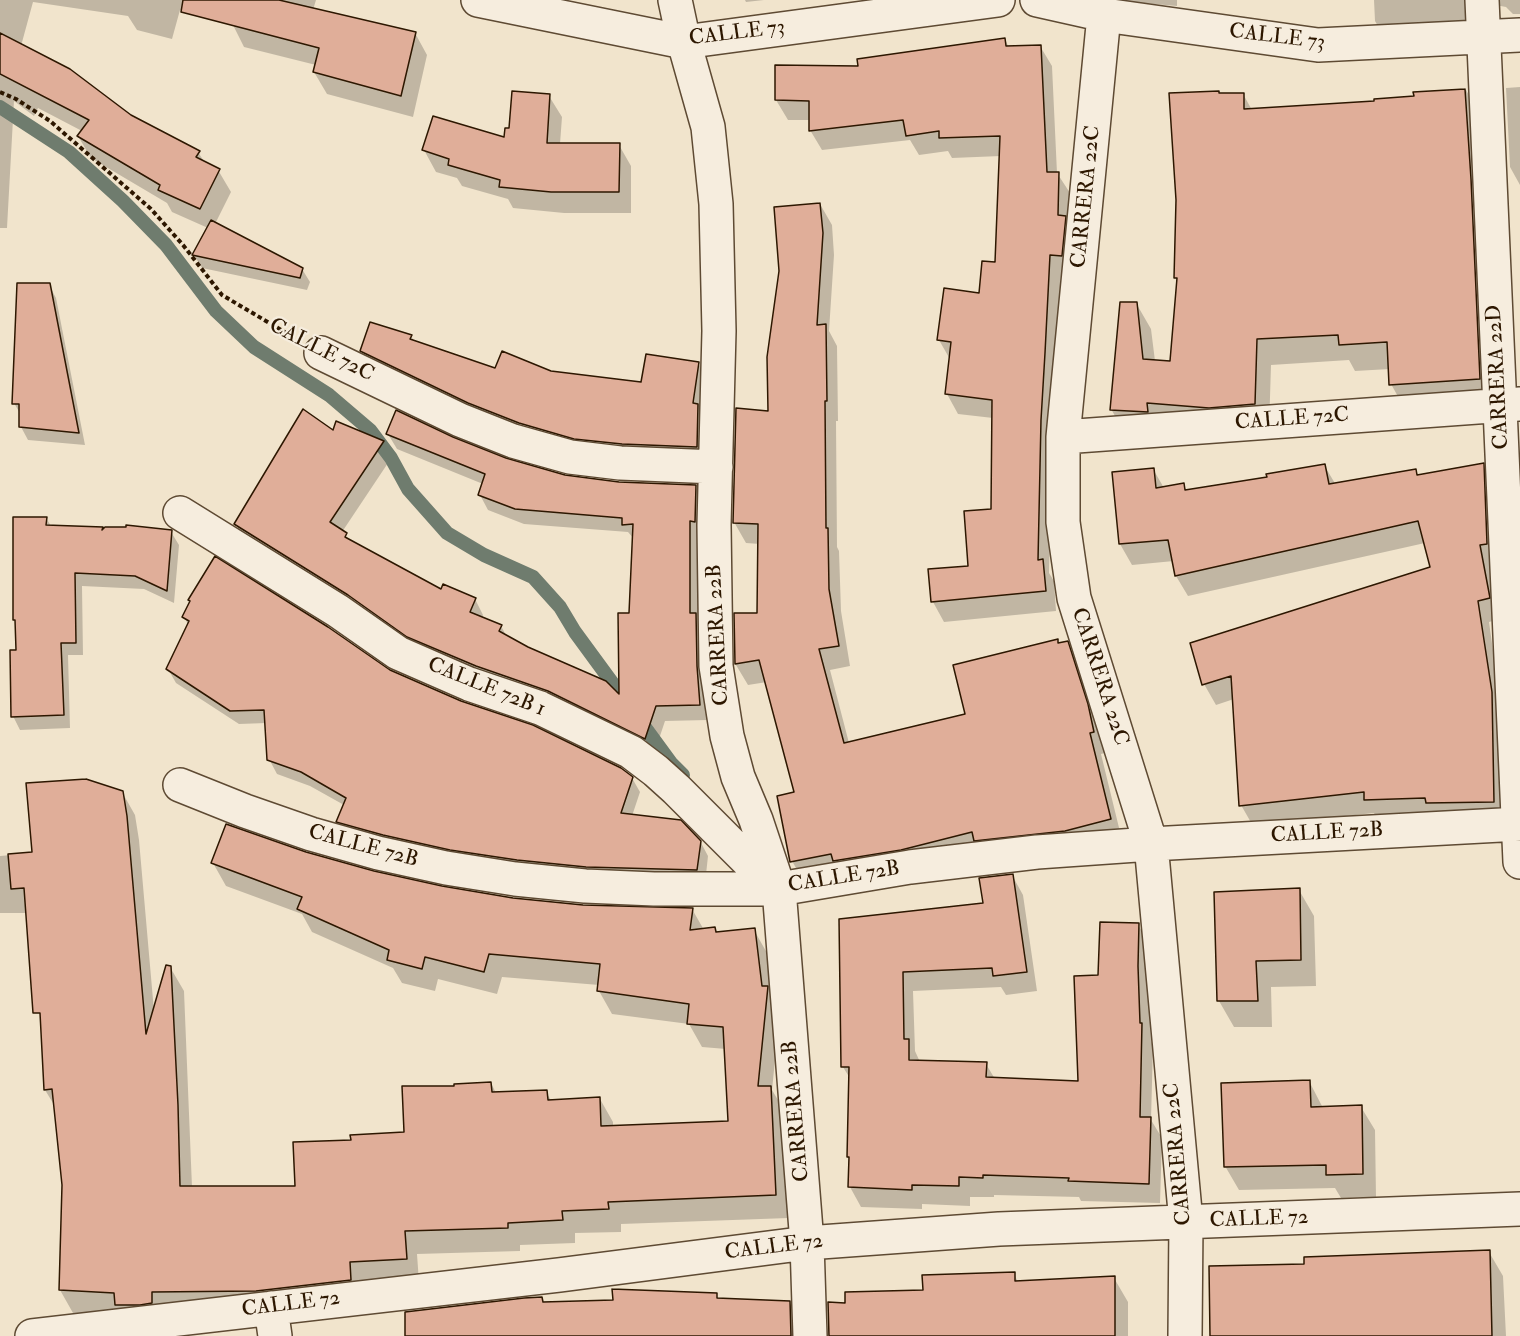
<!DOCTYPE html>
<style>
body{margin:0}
canvas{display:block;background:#f1e4cc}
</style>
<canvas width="1520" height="1336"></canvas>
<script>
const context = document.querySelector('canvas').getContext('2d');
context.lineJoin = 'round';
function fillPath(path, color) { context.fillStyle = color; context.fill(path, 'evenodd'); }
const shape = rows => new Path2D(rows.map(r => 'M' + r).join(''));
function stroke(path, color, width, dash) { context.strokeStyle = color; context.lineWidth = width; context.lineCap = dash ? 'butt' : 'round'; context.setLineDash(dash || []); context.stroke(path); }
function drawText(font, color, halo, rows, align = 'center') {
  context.font = font + ' "IM FELL Double Pica",serif'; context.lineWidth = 4.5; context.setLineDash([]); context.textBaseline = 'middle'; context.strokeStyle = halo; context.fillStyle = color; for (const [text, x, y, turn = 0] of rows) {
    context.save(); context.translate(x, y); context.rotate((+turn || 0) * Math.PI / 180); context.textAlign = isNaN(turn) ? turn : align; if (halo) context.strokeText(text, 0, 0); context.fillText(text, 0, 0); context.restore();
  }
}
const shadow = shape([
 [0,0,316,0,313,10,415,33,427,55,413,117,327,94,314,72,316,65,244,47,232,23,180,10,172,39,137,30,128,16,33,2,21,46,130,116,198,152,205,163,218,170,231,192,215,224,302,269,310,282,307,290,202,268,194,255,208,228,172,212,167,203,91,158,78,136,82,131,38,108,34,116,14,101,7,228,0,228],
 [745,0,764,0,746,2],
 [1108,0,1177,0,1177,6],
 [1374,0,1520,0,1520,14,1513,14,1506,7,1495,5,1477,26,1389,45,1375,21],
 [1005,39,1009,48,1040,46,1052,66,1057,173,1070,193,1069,224,1073,275,1061,274,1052,441,1049,573,1054,581,1056,611,944,622,933,602,930,570,970,567,993,510,993,418,958,414,947,394,951,361,939,340,981,295,996,264,1001,156,952,158,948,151,919,155,910,140,822,150,810,130,810,120,788,120,776,100,860,68],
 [1520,87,1520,185,1510,167,1506,88],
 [1466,90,1481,116,1494,405,1406,411,1391,384,1390,369,1355,371,1349,360,1271,365,1269,430,1126,435,1111,409,1136,303,1151,329,1155,361,1171,363,1178,282,1176,277,1219,94,1243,94,1252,110,1376,102,1415,98,1415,93],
 [549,96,562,117,560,144,619,145,631,166,631,213,564,213,513,208,508,199,462,186,457,178,436,172,424,150,505,139,510,130],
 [820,204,832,225,834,255,829,331,837,346,838,421,836,421,837,547,839,551,841,611,850,666,830,670,849,743,966,715,1057,641,1059,644,1067,642,1079,663,1099,726,1105,753,1101,754,1122,840,804,882,792,861,796,793,767,682,748,685,736,665,736,614,759,614,760,544,746,543,734,522,770,413],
 [49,285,56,298,85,445,28,440,21,427,21,415,14,403],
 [411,336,414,341,496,370,551,373,643,384,698,363,708,380,706,464,584,455,371,368,362,351],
 [334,432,383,442,392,457,342,532,350,541,442,591,475,599,483,615,482,619,501,626,507,637,621,697,631,614,634,539,628,532,524,524,488,510,480,495,483,484,397,449,388,434,452,439,506,460,565,477,619,483,695,486,704,502,698,536,698,618,704,630,708,720,665,721,654,754,417,652,244,540,236,524],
 [1324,465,1336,485,1415,470,1419,476,1483,465,1495,486,1500,619,1489,622,1502,715,1506,822,1378,821,1374,813,1253,826,1241,805,1234,699,1216,705,1204,684,1432,568,1425,543,1188,596,1176,576,1174,561,1132,565,1120,544,1114,474,1153,469,1164,488,1183,484,1187,491,1269,478],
 [46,518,51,526,102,528,104,531,127,529,171,532,179,545,174,603,144,589,82,586,83,655,68,655,70,728,20,730,13,716,17,652,16,623,14,619],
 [184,617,390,672,632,778,640,792,632,816,700,841,708,856,705,884,595,881,345,835,337,821,344,805,310,786,277,774,269,759,267,723,239,724,176,683,168,669,189,626],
 [122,792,135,815,139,840,154,1011,170,967,184,991,192,1187,296,1187,352,1141,406,1133,456,1087,491,1083,496,1093,546,1092,552,1102,600,1099,613,1122,613,1127,729,1122,726,1049,702,1047,689,1024,612,1014,599,991,599,985,502,977,497,994,438,979,435,991,402,983,393,968,312,932,302,914,226,886,213,863,305,853,374,873,442,888,513,899,583,906,692,909,704,930,715,928,718,934,754,930,767,953,773,998,780,1011,772,1090,784,1110,789,1218,621,1224,621,1232,575,1233,575,1243,520,1245,520,1251,417,1254,419,1282,123,1316,73,1313,60,1290,63,1185,56,1108,45,1090,37,913,0,913,0,856,33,853],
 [1012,875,1023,895,1037,991,1006,995,1001,987,913,991,915,1051,920,1062,986,1064,995,1079,1080,1083,1100,976,1138,925,1150,944,1149,987,1151,1041,1153,1045,1151,1120,1162,1138,1160,1203,1081,1201,1079,1197,994,1195,994,1197,970,1197,970,1206,922,1204,922,1209,861,1207,850,1187,851,1161,848,1157,851,1080,843,1067,841,920,984,904],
 [1299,890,1314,916,1316,986,1271,987,1272,1027,1234,1027,1219,1001],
 [1309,1081,1323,1108,1361,1107,1375,1130,1376,1197,1341,1198,1335,1188,1239,1190,1225,1166],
 [1489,1252,1503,1276,1506,1336,1211,1336,1305,1265],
 [1014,1274,1018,1282,1114,1278,1128,1302,1128,1336,848,1336,924,1291],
 [716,1295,719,1300,789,1302,804,1328,804,1336,424,1336,542,1299,544,1304]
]);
const stream = shape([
 [0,107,69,152,123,201,166,245,216,311,254,347,329,395,370,430,391,458,408,489,447,533,484,555,533,577,560,607,575,632,671,763,683,775]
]);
const building = shape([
 [183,0,279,0,416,32,401,96,313,72,319,48,181,12,183,0],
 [0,33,70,69,131,115,200,151,196,157,220,169,200,209,158,190,160,185,77,136,89,120,0,74,0,33],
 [1005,38,1006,46,1041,45,1047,172,1059,172,1058,215,1066,216,1062,256,1050,255,1045,353,1041,420,1038,560,1043,559,1046,591,931,602,928,569,968,566,964,511,991,509,992,400,945,394,951,342,937,340,944,288,979,293,982,261,995,262,1000,136,939,138,939,131,906,136,903,120,809,131,809,101,775,100,775,65,858,66,857,59,1005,38],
 [1465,89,1471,179,1480,379,1389,385,1387,342,1339,345,1338,335,1257,339,1255,404,1209,408,1147,403,1148,412,1110,410,1120,302,1137,302,1143,359,1170,361,1177,278,1174,278,1176,200,1169,93,1219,91,1219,93,1244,93,1244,109,1374,101,1374,99,1414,96,1413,92,1465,89],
 [512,91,550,94,547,143,620,143,619,192,551,192,499,187,500,180,448,165,449,159,422,150,433,116,504,137,505,128,509,128,512,91],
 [820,203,823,233,817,325,826,324,827,401,825,401,826,528,828,528,829,589,839,646,819,649,844,743,965,714,953,665,1058,639,1058,643,1068,641,1088,704,1094,732,1090,733,1111,819,1065,831,974,841,972,832,901,850,833,861,831,854,790,862,777,796,794,792,759,660,735,664,734,613,757,613,758,524,733,523,736,408,768,411,767,357,779,271,774,207,820,203],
 [211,220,303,268,300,278,192,255,211,220],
 [17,283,50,283,79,433,19,427,19,404,12,404,17,283],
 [370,322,412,335,410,339,495,368,502,351,551,371,641,382,646,354,699,362,693,403,698,404,697,447,622,444,574,439,519,423,468,403,360,351,370,322],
 [303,409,333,430,336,421,384,441,330,522,347,533,345,537,441,589,443,584,476,598,470,612,502,625,499,631,528,647,606,681,619,694,618,613,629,613,633,524,622,525,622,518,515,509,478,495,485,474,386,434,396,410,453,437,506,458,565,475,619,482,696,485,695,522,690,521,690,613,696,613,697,666,700,705,656,706,645,739,548,691,476,666,407,637,348,595,234,524,303,409],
 [1484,463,1487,544,1480,545,1490,598,1478,601,1492,692,1494,802,1426,803,1425,798,1364,800,1364,792,1239,806,1231,676,1202,685,1190,643,1430,567,1418,521,1175,576,1168,540,1119,544,1112,472,1154,468,1156,488,1184,483,1185,490,1267,477,1266,474,1325,464,1329,484,1416,469,1417,475,1484,463],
 [13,517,47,517,46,525,103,527,102,530,105,527,126,527,126,525,172,530,167,591,135,576,75,573,76,643,61,643,64,715,11,717,10,650,16,650,15,620,13,620,13,517],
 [215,556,328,627,390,670,461,701,533,725,621,768,633,777,621,813,681,820,701,841,697,870,586,867,517,860,450,850,383,835,336,822,346,798,301,772,267,760,264,710,230,711,166,669,189,621,182,617,190,601,188,600,215,556],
 [86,779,123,791,127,816,146,1034,166,965,171,966,178,1105,180,1186,295,1186,293,1142,351,1140,350,1135,404,1132,402,1086,454,1086,454,1084,491,1082,492,1092,547,1090,548,1100,600,1097,601,1126,728,1121,723,1027,687,1024,689,1004,597,991,600,964,489,954,484,972,425,957,422,969,387,960,389,950,297,909,302,897,211,863,226,824,306,852,374,871,442,886,513,898,583,905,693,908,690,930,715,927,716,932,755,928,762,986,768,986,758,1086,771,1086,776,1195,608,1202,609,1209,562,1211,563,1220,508,1223,508,1228,405,1231,407,1259,350,1262,351,1280,256,1291,152,1292,152,1303,140,1305,115,1305,114,1293,59,1290,62,1185,52,1089,44,1090,40,1013,33,1013,24,888,11,889,8,854,32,852,26,783,86,779],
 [1013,874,1027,972,993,976,992,968,903,972,904,1039,909,1039,909,1060,987,1062,986,1077,1078,1081,1074,976,1098,975,1100,922,1139,923,1138,966,1140,1023,1142,1023,1140,1117,1151,1117,1149,1184,1068,1181,1069,1178,983,1175,983,1178,959,1177,959,1186,912,1185,912,1190,848,1187,849,1157,847,1157,849,1067,841,1067,839,919,983,903,979,878,1013,874],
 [1300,888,1301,960,1256,961,1258,1001,1217,1001,1214,892,1300,888],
 [1310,1080,1311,1107,1362,1105,1363,1174,1326,1175,1326,1165,1224,1167,1221,1083,1310,1080],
 [1490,1250,1492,1336,1210,1336,1209,1266,1304,1264,1304,1257,1490,1250],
 [1015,1272,1015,1281,1115,1276,1115,1336,829,1336,828,1302,845,1303,845,1292,923,1290,922,1275,1015,1272],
 [612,1289,717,1293,717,1298,790,1301,791,1336,405,1336,405,1312,524,1298,542,1297,543,1302,613,1300,612,1289]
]);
const path = shape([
 [0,92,16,99,50,121,151,209,183,245,222,295,288,334]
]);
const minor = shape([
 [478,0,684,42,998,0],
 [675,0,684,42,708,127,716,204,719,331,714,525,716,666,727,736,738,777,756,820,779,889,807,1243,810,1336],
 [1037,0,1104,15,1318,45,1520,35],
 [1482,0,1520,862],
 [1104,15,1063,437,1063,522,1074,598,1151,844,1186,1222,1185,1336],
 [321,353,460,420,513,441,570,457,620,463,716,467],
 [1063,437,1520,404],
 [180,513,338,611,398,653,469,684,540,708,631,752,656,771,676,789,755,868,776,880],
 [180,785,245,811,311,834,378,853,446,868,515,879,585,886,654,889,779,889,910,867,1037,852,1151,844,1520,824],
 [271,1308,275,1336],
 [32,1336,559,1275,807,1243,999,1229,1520,1209]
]);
const streetNames = [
 ["CALLE 73",737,34,-7],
 ["CALLE 73",1277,38,7],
 ["CARRERA 22C",1087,197,-84],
 ["CALLE 72C",321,351,27],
 ["CARRERA 22D",1499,377,-93],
 ["CALLE 72C",1292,420,-4],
 ["CARRERA 22B",719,635,-93],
 ["CARRERA 22C",1099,677,72],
 ["CALLE 72B 1",486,688,22],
 ["CALLE 72B",1327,834,-3],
 ["CALLE 72B",363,847,15],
 ["CALLE 72B",844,878,-9],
 ["CARRERA 22B",797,1111,-95],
 ["CARRERA 22C",1179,1154,-95],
 ["CALLE 72",1259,1220,-2],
 ["CALLE 72",774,1248,-7],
 ["CALLE 72",291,1305,-7]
];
fillPath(shadow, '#0003');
stroke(stream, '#6f7c6e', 14);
fillPath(building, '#e0ae99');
stroke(building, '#2d1700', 1.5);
stroke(minor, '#5e4a33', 36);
stroke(path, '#2d1700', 4, [4.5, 3]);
stroke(minor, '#f6edde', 33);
drawText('21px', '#2d1700', '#f6edde', streetNames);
</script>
